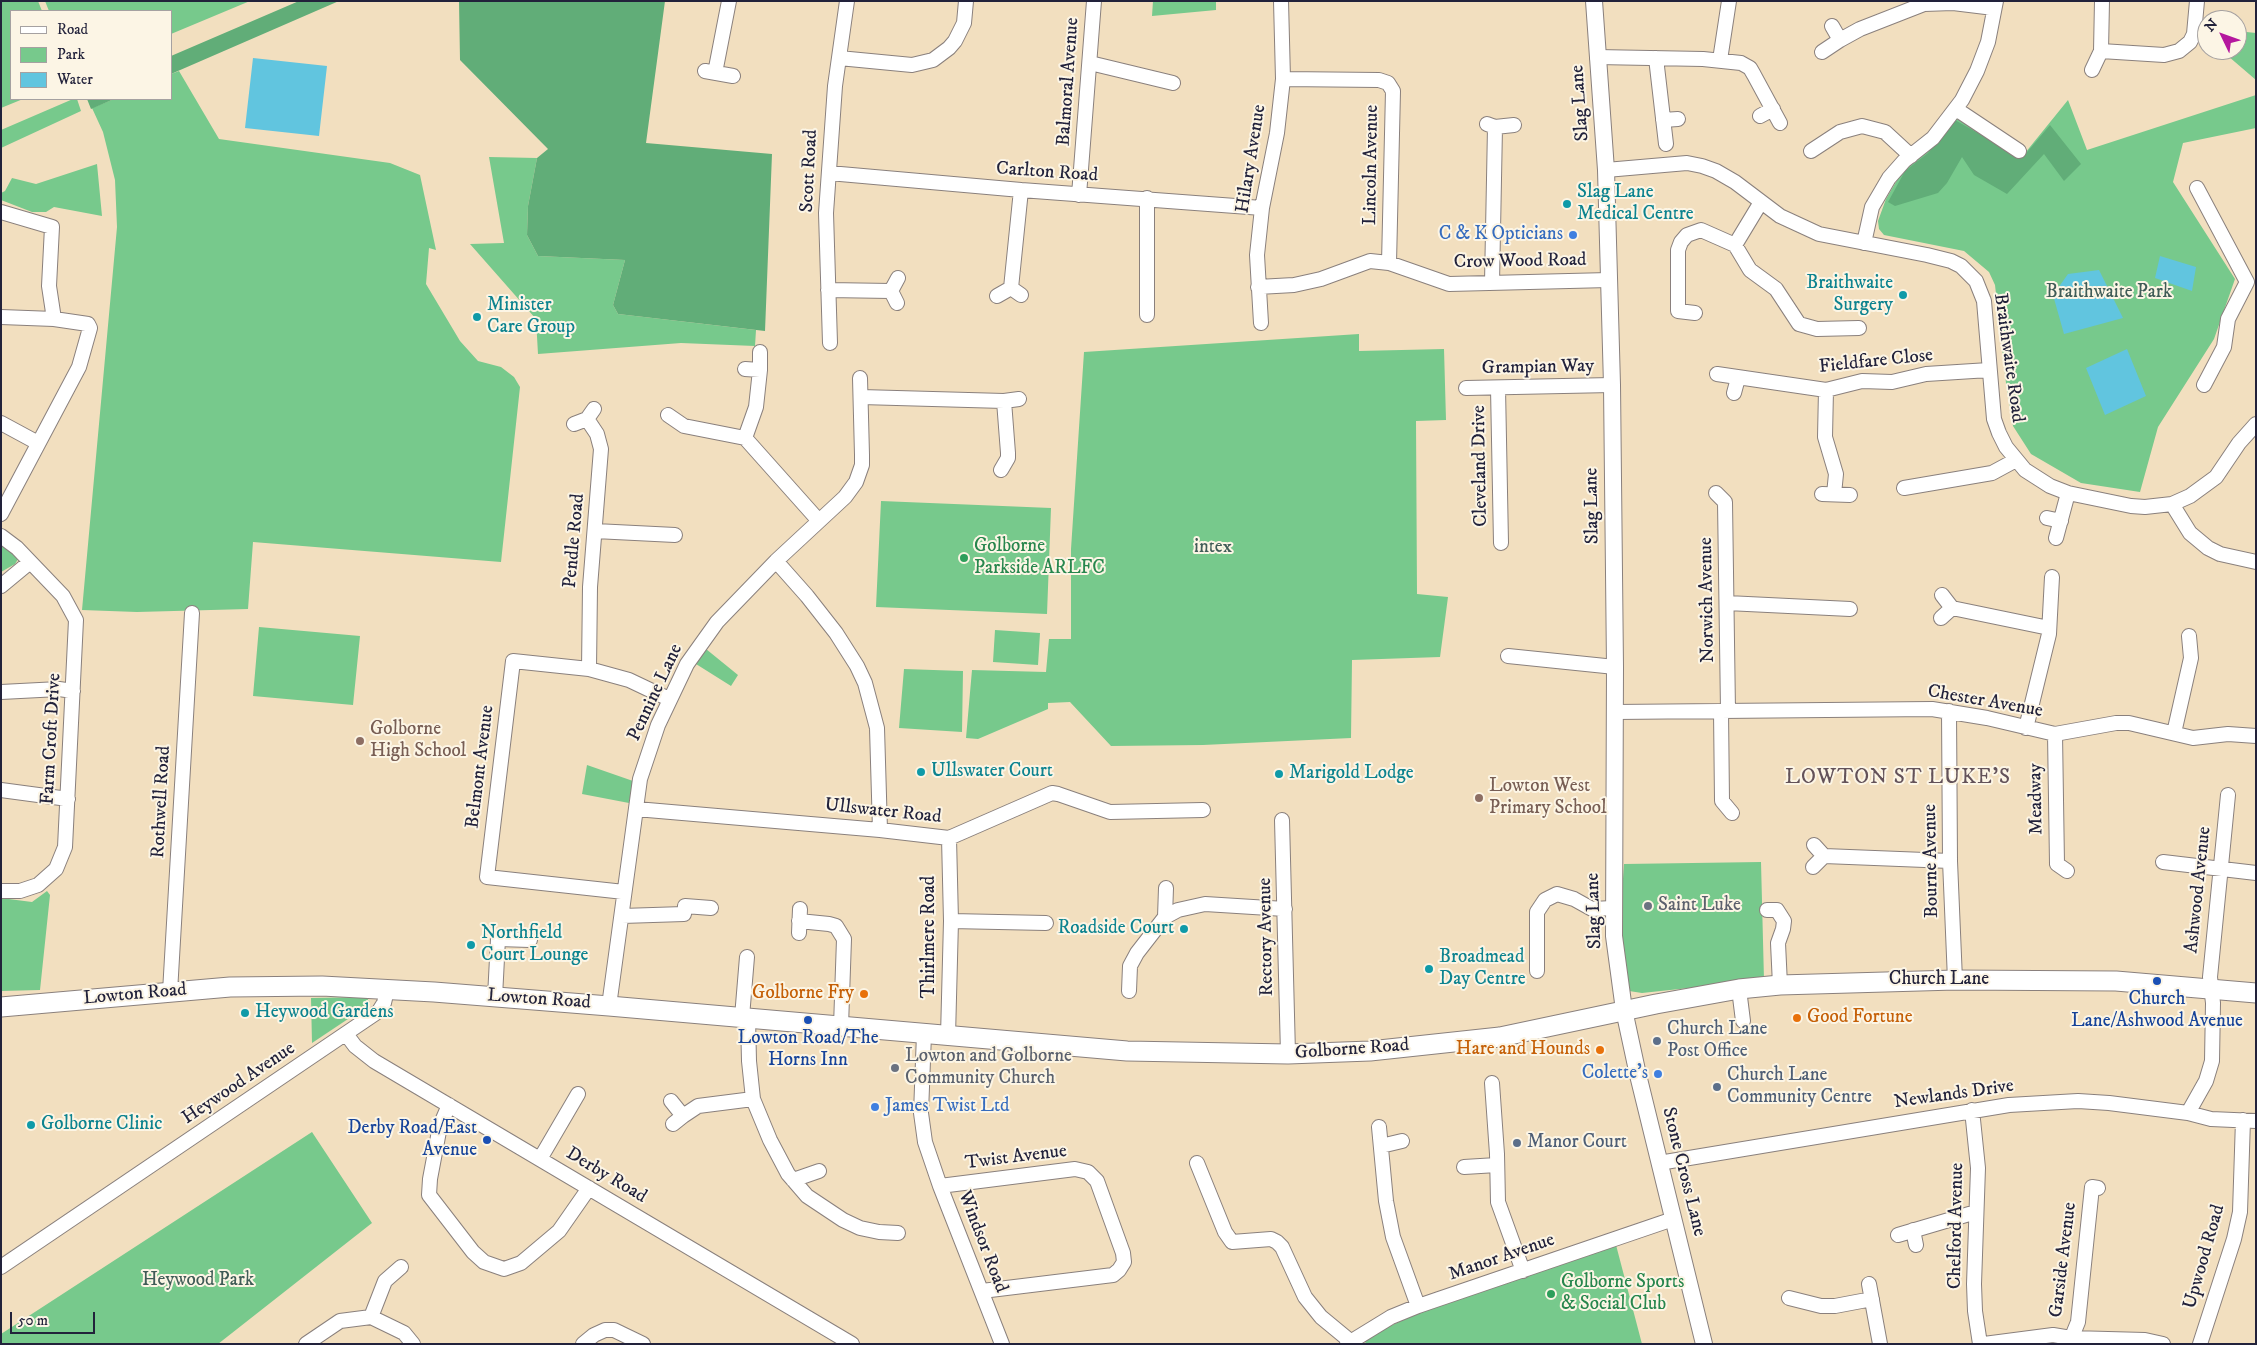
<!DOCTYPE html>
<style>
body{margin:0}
#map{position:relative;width:2257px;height:1345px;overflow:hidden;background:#f2dfbf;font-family:"IM FELL DW Pica",serif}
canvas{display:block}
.frame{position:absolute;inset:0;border:2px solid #22223b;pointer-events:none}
.legend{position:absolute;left:10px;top:10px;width:162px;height:90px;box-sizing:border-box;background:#fcf5e5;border:1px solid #a5a1a1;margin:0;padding:6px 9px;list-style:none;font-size:15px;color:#22223b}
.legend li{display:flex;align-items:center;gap:10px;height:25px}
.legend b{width:25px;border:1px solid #a5a1a1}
.north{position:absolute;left:2197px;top:10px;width:50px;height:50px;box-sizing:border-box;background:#fcf5e5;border:1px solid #a5a1a1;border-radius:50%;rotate:312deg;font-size:14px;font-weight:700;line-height:20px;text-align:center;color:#22223b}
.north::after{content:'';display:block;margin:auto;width:18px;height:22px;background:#b5179e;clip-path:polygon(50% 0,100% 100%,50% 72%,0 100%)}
.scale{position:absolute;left:10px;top:1312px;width:85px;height:22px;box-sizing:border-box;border:2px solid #22223b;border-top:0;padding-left:6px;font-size:15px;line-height:18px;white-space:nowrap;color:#22223b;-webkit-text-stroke:4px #fcf5e5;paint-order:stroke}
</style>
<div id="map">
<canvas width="2257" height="1345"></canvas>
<div class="frame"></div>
<ul class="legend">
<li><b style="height:6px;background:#fff"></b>Road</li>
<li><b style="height:14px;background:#77c98c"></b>Park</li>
<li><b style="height:14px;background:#61c5df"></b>Water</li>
</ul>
<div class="north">N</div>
<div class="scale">50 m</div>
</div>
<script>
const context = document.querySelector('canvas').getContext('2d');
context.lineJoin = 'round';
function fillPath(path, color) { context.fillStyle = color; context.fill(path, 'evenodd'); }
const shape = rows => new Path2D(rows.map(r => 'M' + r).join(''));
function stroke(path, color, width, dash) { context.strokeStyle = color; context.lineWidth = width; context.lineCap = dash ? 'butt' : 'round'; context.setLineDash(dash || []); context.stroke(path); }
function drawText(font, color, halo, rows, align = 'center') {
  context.font = font + ' "IM FELL DW Pica",serif'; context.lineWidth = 4; context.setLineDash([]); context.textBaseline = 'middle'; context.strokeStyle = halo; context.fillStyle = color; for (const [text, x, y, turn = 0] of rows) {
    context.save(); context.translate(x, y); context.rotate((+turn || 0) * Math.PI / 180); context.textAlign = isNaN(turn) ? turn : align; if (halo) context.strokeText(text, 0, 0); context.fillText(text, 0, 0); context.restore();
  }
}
const green = shape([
 [1,1,38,1,42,11,11,11,11,99,23,99,1,108],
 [45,1,250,1,171,34,171,11,49,11],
 [1153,1,1216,1,1216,10,1152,16],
 [2237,31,2256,33,2256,80,2221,50,2237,50],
 [179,71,219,139,390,163,420,175,436,250,429,248,426,284,460,341,478,361,501,367,514,377,520,387,501,562,253,542,248,609,137,612,82,610,117,227,115,180,103,132,92,108,114,99,171,99,171,74],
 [2256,95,2256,128,2183,143,2173,182,2235,279,2214,339,2158,427,2140,492,2081,483,2031,454,2013,426,2006,383,1995,285,1989,272,1964,251,1884,235,1879,229,1878,221,1886,199,1903,170,1954,117,2021,158,2068,100,2087,150],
 [73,99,77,99,81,111,1,148,1,130],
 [489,157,537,158,528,206,527,235,538,256,625,260,613,305,618,314,756,330,755,346,681,343,538,354,536,319,470,244,504,243],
 [97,164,102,216,54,207,46,212,32,212,1,200,1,193,5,191,12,178,36,184],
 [1359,334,1359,351,1444,349,1446,420,1416,421,1417,594,1448,597,1440,657,1352,660,1351,738,1203,745,1111,746,1070,702,1048,703,1048,709,978,739,966,738,972,670,1046,672,1049,639,1071,639,1071,549,1084,352],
 [881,501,1051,508,1047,614,876,607],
 [1,542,20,556,15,564,1,572],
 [259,627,360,636,353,705,253,696],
 [995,630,1040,633,1038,665,993,662],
 [706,649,738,675,731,686,696,664],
 [904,669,963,671,962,732,899,728],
 [587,765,633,781,629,803,582,794],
 [1761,862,1764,980,1642,993,1629,991,1619,937,1624,864],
 [47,891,50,895,40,990,1,991,1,898,32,902],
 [366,997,370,1002,369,1005,312,1043,311,998],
 [312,1132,372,1223,218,1344,1,1344,1,1334],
 [1616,1245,1642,1344,1366,1344,1364,1339,1413,1315]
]);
const forest = shape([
 [299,1,339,1,171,74,171,56],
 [459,1,665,1,646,143,772,154,765,331,618,314,613,305,625,260,538,256,527,235,528,206,537,158,548,149,460,60],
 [87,99,114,99,91,109],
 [1955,120,2022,158,2050,125,2081,164,2064,181,2044,154,2007,194,1974,175,1962,157,1947,183,1938,193,1895,206,1888,202,1905,171,1928,153]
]);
const water = shape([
 [253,58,327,66,319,136,245,128],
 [2160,256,2196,267,2192,291,2155,278],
 [2099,270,2123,318,2064,334,2053,295,2068,274],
 [2127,349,2146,396,2105,415,2086,368]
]);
const minor = shape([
 [1840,40,1860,29,1924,4,1953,3,1994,8],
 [2101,51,2164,55,2179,51,2190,42,2194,34,2197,1],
 [1822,52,1840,40,1832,26],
 [1597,57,1703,59,1741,63,1750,68,1754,75,1780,123],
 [839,58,912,65,933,60,949,48,955,41,964,23,966,1],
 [1656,58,1666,144],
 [1720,60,1729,1],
 [1090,63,1173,83],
 [2092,70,2101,51,2102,1],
 [705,71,733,76],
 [715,73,729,1],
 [1283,79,1379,80,1388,83,1393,91,1389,263],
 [1956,109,2019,151],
 [1760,116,1773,109],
 [1663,120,1678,119],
 [1487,124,1495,127,1514,125],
 [1811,151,1840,132,1862,126,1885,132,1911,156],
 [1606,170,1687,163,1702,166,1716,171,1735,182,1780,216,1819,234,1927,255,1951,261,1961,266,1976,281,1984,301,1994,419,1999,433,2006,447,2025,470,2050,486,2068,493,2131,506,2145,507,2172,504,2190,496,2216,477,2239,443,2256,424],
 [829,173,1021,190,1262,208],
 [2197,188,2247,282],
 [1079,195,1094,1],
 [1761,202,1735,245,1750,270,1776,289,1799,324,1817,329,1859,328],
 [1,212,52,227,49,286,54,319],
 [1864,243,1872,207,1889,178,1904,161,1933,138,1962,100,1977,71,1988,42,1996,1],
 [1492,283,1495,127],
 [1258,287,1294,285,1321,279,1370,261,1389,263,1449,284,1609,280],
 [1011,288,1021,190],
 [828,290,891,291],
 [997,296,1011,288,1021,295],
 [897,303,891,291,898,278],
 [1695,313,1678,311,1678,250,1681,242,1687,235,1701,230,1735,245],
 [1147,315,1147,198],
 [1,317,54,319,88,324,90,328,79,367,1,514],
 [1261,323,1257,255,1262,208,1277,133,1283,79,1281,1],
 [830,343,826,213,835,86,847,1],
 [745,369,760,370,760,352],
 [1717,374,1826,390,1862,381,1892,382,1926,374,1989,370],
 [2204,385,2224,347,2228,319,2247,282],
 [1466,388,1612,385],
 [1498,388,1501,543],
 [1826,390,1825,437,1836,474,1834,494],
 [1734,393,1738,378],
 [861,397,1004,401,1019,399],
 [668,415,684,426,745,438,756,407,760,370],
 [587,419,597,434,601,449,590,587,589,669],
 [1,423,38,443],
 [574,424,587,419,594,409],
 [745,438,819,521],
 [1001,470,1008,458,1008,453,1004,401],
 [1904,488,1992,473,2016,460],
 [1716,493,1725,502,1728,711],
 [1822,494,1850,495],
 [2172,504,2190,533,2208,548,2220,554,2256,562],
 [2047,518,2061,521],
 [595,531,675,535],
 [1,536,17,548,63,596,76,620,65,847,56,869,38,885,20,891,1,891],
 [2056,538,2068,493],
 [776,561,807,596,836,633,857,666,865,683,877,728,880,830],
 [1,586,30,562],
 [1727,603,1850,609],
 [1952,608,2049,628],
 [1941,618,1952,608,1942,595],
 [1508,656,1615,667],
 [1,692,59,689,73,691],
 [1721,711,1722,801,1732,813],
 [1949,711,1950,861,1955,980],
 [1615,712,1932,709,1987,718,2055,734,2116,723,2129,723,2193,738,2228,734,2256,736],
 [2026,728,2049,634,2052,577],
 [2174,733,2191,658,2189,636],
 [2055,734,2057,864],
 [1,790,68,799],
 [636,809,880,830,949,838,1052,793,1058,794,1110,812,1203,810],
 [1282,820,1288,1054],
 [1824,856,1950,861],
 [2163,862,2256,873],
 [2057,864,2067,871],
 [1813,867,1824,856,1814,845],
 [624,892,487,877,513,661,589,669,629,680,669,699],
 [1767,910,1777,910,1784,921,1783,929,1778,943,1780,985],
 [622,916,684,914,685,906,711,908],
 [1165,917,1166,888],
 [799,921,829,924,836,926,844,939,841,1026],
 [951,921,1046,923],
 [799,933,800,909],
 [1537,971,1537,912,1545,900,1557,894,1574,899,1592,909,1613,908],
 [1739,989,1743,1021],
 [1129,991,1130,966,1137,953,1165,917,1178,910,1205,904,1285,909],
 [170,992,192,613],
 [495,997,498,939,530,940],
 [609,1006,640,779,658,725,687,664,717,622,776,561,845,497,856,482,862,465,862,455,860,378],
 [742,1017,747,957],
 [748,1018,749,1061,753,1099,770,1140,788,1174,807,1196,843,1220,860,1228,879,1232,898,1233],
 [346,1034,355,1046,374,1061,852,1344],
 [924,1034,921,1113,925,1142,940,1186,1002,1344],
 [948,1036,951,921,949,838],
 [1492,1083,1497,1154,1498,1202,1523,1271],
 [671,1101,683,1116,673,1124],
 [449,1105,440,1126,430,1179,429,1195,473,1252,484,1262,504,1269,521,1263,559,1231,589,1188],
 [1972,1110,1978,1168,1974,1284,1975,1311,1980,1344],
 [2188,1113,2206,1081,2212,1061,2213,1003,2210,977,2228,795],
 [683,1116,698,1106,753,1099],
 [1379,1127,1386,1201,1393,1237,1418,1306],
 [1381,1146,1402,1141],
 [540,1159,578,1094],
 [1197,1163,1225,1232,1232,1242,1271,1239,1277,1242,1282,1247,1305,1297,1321,1317,1350,1341],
 [1659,1163,2009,1105,2078,1101,2109,1103,2188,1113,2211,1119,2256,1121],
 [1464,1167,1497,1165],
 [793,1180,819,1171],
 [940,1186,1075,1169,1088,1172,1097,1181,1123,1253,1124,1262,1119,1270,1113,1275,982,1291],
 [1913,1230,1916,1245],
 [1898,1235,1976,1212],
 [1,1267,379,1011,384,1003,387,990],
 [1869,1284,1880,1344],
 [1789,1298,1821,1306,1835,1306,1872,1299],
 [371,1317,385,1281,401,1267],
 [306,1344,340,1321,371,1317,404,1333,413,1344],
 [583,1344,594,1335,605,1330,614,1330,643,1344],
 [1347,1344,1391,1317,1418,1306,1673,1219],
 [1984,1344,2053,1335,2071,1338,2145,1340,2163,1344],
 [2069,1344,2078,1322,2092,1187,2098,1188],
 [2200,1344,2234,1239,2240,1212,2243,1120]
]);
const tertiary = shape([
 [1594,1,1606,170,1612,385,1615,667,1614,936,1624,1010,1638,1075,1704,1344]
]);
const secondary = shape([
 [1,1007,230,987,322,986,434,992,609,1006,1127,1051,1288,1054,1370,1051,1500,1037,1656,1004,1739,989,1780,985,1955,980,2116,981,2256,993]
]);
const markers = [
 [1567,204,5,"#0f9aa8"],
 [1573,235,5,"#3f7fe0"],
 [1903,295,5,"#0f9aa8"],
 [477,317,5,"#0f9aa8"],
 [964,558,5,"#2e9e5b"],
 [360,741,5,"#8d6e63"],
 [921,772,5,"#0f9aa8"],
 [1279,774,5,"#0f9aa8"],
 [1479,798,5,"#8d6e63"],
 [1648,906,5,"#6b7280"],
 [1184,929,5,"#0f9aa8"],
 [471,945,5,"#0f9aa8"],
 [1429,969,5,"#0f9aa8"],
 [2157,981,5,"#1a4fb4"],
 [864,994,5,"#e8710a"],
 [245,1013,5,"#0f9aa8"],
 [1797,1018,5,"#e8710a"],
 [808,1020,5,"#1a4fb4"],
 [1657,1041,5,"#5c6f8a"],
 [1600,1050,5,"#e8710a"],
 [895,1068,5,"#6b7280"],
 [1658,1074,5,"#3f7fe0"],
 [1717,1087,5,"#5c6f8a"],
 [875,1107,5,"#3f7fe0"],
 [31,1125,5,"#0f9aa8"],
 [487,1140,5,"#1a4fb4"],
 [1517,1143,5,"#5c6f8a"],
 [1551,1294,5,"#2e9e5b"]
];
const streetNames = [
 ["Balmoral Avenue",1069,82,-86],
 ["Slag Lane",1581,103,-94],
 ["Hilary Avenue",1252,159,-81],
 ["Lincoln Avenue",1372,165,-89],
 ["Scott Road",810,171,-87],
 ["Carlton Road",1047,173,4],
 ["Crow Wood Road",1520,262,-1],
 ["Braithwaite Road",2008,358,82],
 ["Fieldfare Close",1876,362,-6],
 ["Grampian Way",1538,368,-1],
 ["Cleveland Drive",1481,466,-91],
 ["Slag Lane",1593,506,-91],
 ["Pendle Road",575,541,-85],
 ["Norwich Avenue",1708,600,-91],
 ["Pennine Lane",656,693,-65],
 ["Chester Avenue",1985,702,10],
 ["Farm Croft Drive",52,739,-87],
 ["Belmont Avenue",481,767,-83],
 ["Meadway",2037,799,-91],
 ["Rothwell Road",162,802,-87],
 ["Ullswater Road",883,812,6],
 ["Bourne Avenue",1932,861,-91],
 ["Ashwood Avenue",2199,890,-84],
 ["Slag Lane",1595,911,-92],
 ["Thirlmere Road",930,937,-90],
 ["Rectory Avenue",1267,937,-91],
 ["Church Lane",1939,980],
 ["Lowton Road",135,995,-5],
 ["Lowton Road",539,1000,4],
 ["Golborne Road",1352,1050,-4],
 ["Heywood Avenue",239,1084,-34],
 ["Newlands Drive",1954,1095,-8],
 ["Twist Avenue",1016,1158,-7],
 ["Stone Cross Lane",1683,1172,76],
 ["Derby Road",606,1176,31],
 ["Chelford Avenue",1957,1226,-89],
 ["Windsor Road",982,1242,69],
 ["Upwood Road",2205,1257,-74],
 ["Manor Avenue",1502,1258,-19],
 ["Garside Avenue",2064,1260,-83]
];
const cultureNames = [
 ["Slag Lane",1577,193],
 ["Medical Centre",1577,215],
 ["Braithwaite",1893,284,"right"],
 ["Surgery",1893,306,"right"],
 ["Minister",487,306],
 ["Care Group",487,328],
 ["Ullswater Court",931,772],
 ["Marigold Lodge",1289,774],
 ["Roadside Court",1174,929,"right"],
 ["Northfield",481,934],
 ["Court Lounge",481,956],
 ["Broadmead",1439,958],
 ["Day Centre",1439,980],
 ["Heywood Gardens",255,1013],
 ["Golborne Clinic",41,1125]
];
const shopNames = [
 ["C & K Opticians",1563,235],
 ["Colette's",1648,1074],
 ["James Twist Ltd",885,1107,"left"]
];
const parkNames = [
 ["Braithwaite Park",2109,293],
 ["intex",1213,548],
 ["Heywood Park",198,1281]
];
const leisureNames = [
 ["Golborne",974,547],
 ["Parkside ARLFC",974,569],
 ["Golborne Sports",1561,1283],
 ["& Social Club",1561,1305]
];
const educationNames = [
 ["Golborne",370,730],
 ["High School",370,752],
 ["Lowton West",1489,787],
 ["Primary School",1489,809]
];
const worshipNames = [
 ["Saint Luke",1658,906],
 ["Lowton and Golborne",905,1057],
 ["Community Church",905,1079]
];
const foodNames = [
 ["Golborne Fry",854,994],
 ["Good Fortune",1807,1018,"left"],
 ["Hare and Hounds",1590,1050]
];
const transitNames = [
 ["Church",2157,1000],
 ["Lane/Ashwood Avenue",2157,1022],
 ["Lowton Road/The",808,1039],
 ["Horns Inn",808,1061],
 ["Derby Road/East",477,1129,"right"],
 ["Avenue",477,1151,"right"]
];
const serviceNames = [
 ["Church Lane",1667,1030],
 ["Post Office",1667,1052],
 ["Church Lane",1727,1076],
 ["Community Centre",1727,1098],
 ["Manor Court",1527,1143]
];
const quarterNames = [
 ["LOWTON ST LUKE'S",1898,779]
];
fillPath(green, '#77c98c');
fillPath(forest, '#61ad78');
fillPath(water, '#61c5df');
stroke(minor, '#8a807d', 16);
stroke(tertiary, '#8a807d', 18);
stroke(secondary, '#8a807d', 21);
stroke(minor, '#fff', 14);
stroke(tertiary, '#fff', 16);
stroke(secondary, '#fff', 19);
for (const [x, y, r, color] of markers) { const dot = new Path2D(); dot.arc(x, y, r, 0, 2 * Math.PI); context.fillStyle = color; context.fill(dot); stroke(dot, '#fcf5e5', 2); }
drawText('19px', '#22223b', '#fcf5e5', streetNames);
drawText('19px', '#0d838f', '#fcf5e5', cultureNames, 'left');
drawText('19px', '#366cbe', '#fcf5e5', shopNames, 'right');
drawText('19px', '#405c57', '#fcf5e5', parkNames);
drawText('19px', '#27864d', '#fcf5e5', leisureNames, 'left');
drawText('19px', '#785e54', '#fcf5e5', educationNames, 'left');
drawText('19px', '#5b616d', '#fcf5e5', worshipNames, 'left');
drawText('19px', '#c56008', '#fcf5e5', foodNames, 'right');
drawText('19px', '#164399', '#fcf5e5', transitNames);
drawText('19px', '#4e5e75', '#fcf5e5', serviceNames, 'left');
context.letterSpacing = '1px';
drawText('21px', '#635259', '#fcf5e5', quarterNames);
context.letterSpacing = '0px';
</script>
